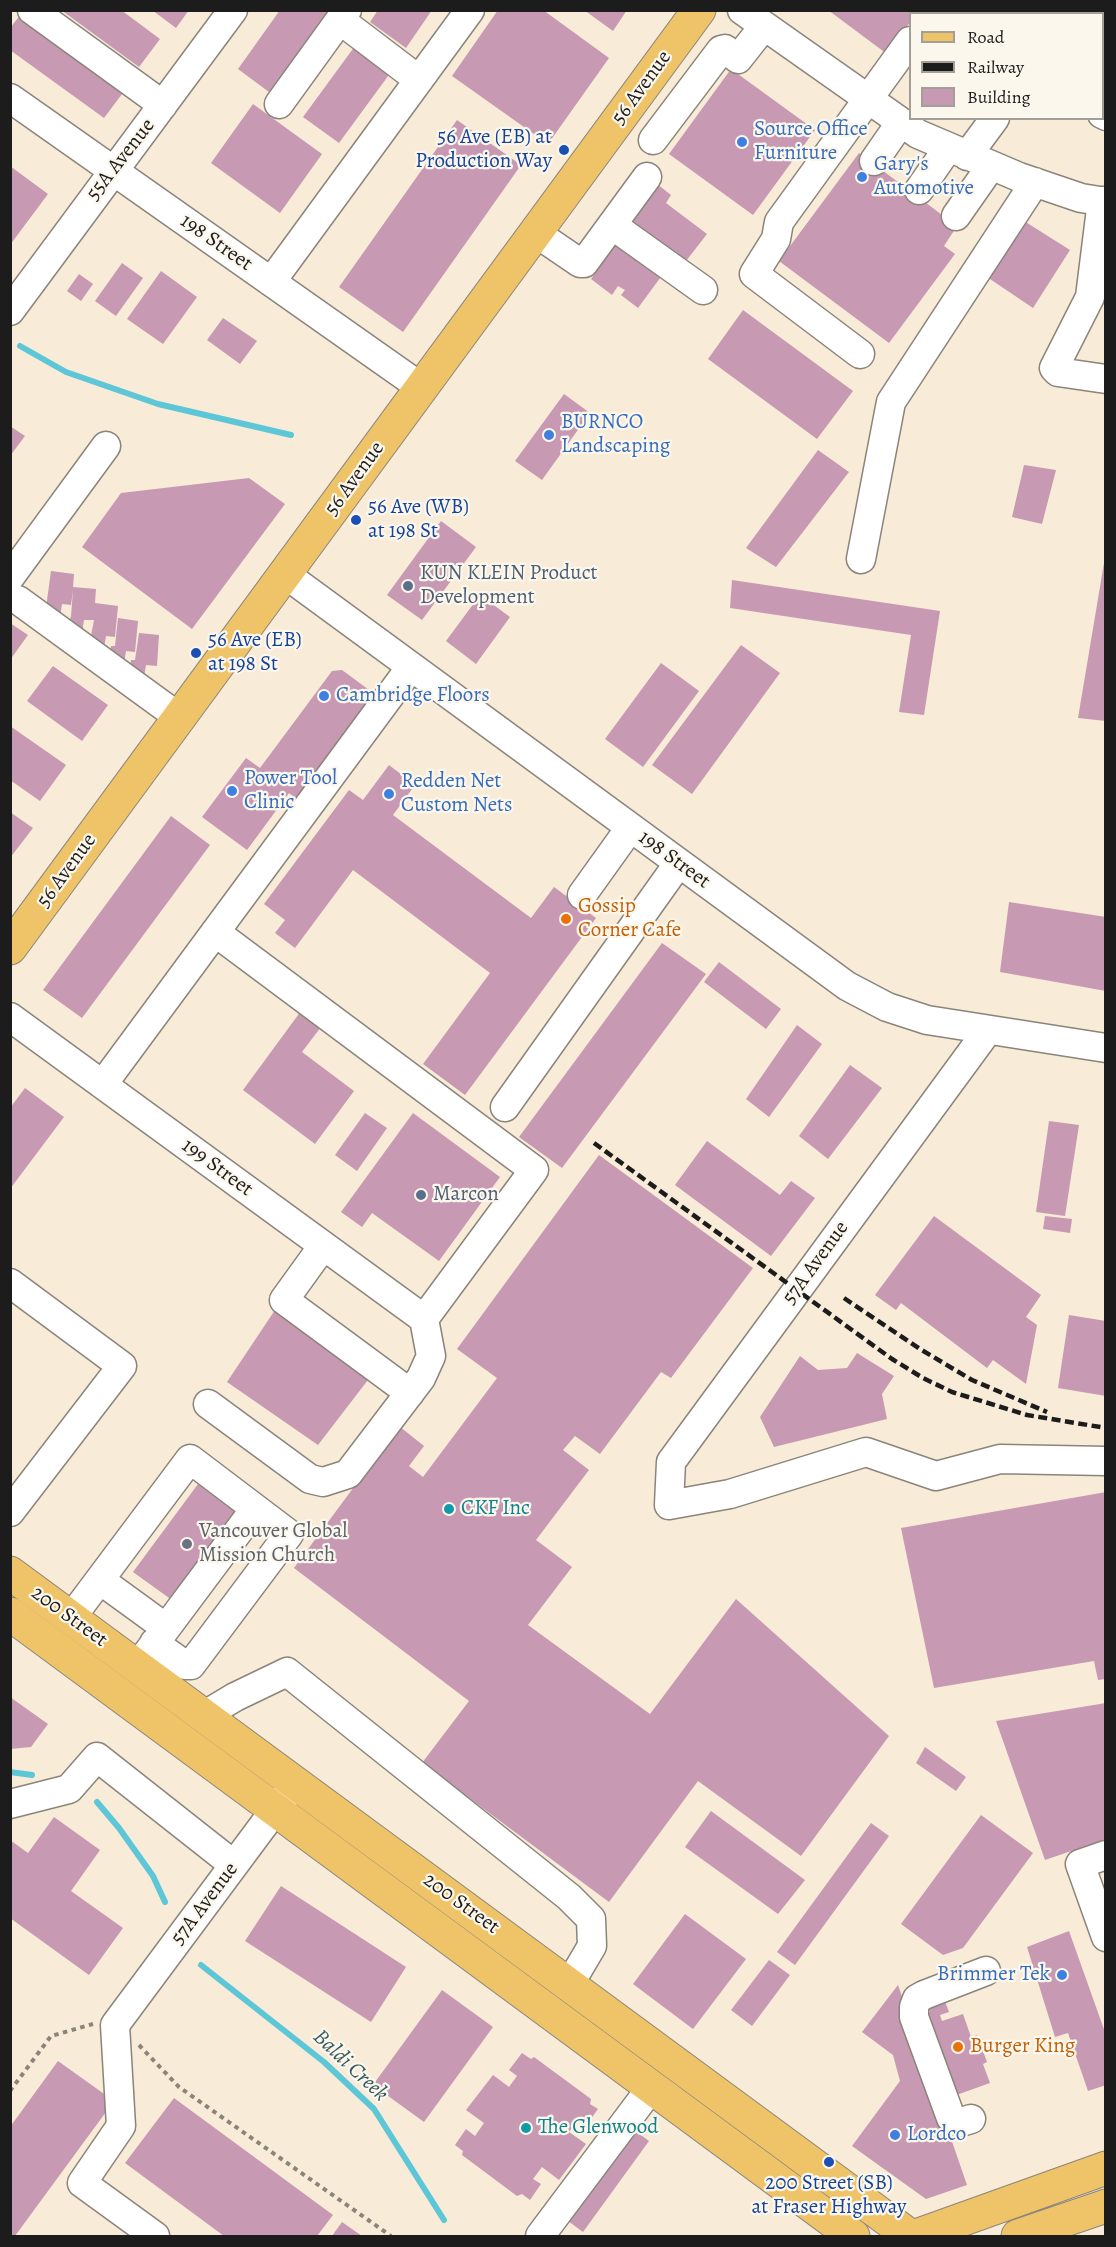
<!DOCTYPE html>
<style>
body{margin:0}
#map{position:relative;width:1116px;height:2247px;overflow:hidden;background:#f8ebd8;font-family:Alegreya,serif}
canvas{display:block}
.frame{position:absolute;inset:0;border:12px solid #1c1c1c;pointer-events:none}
.legend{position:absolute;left:909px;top:12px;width:195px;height:108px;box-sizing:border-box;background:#fbf7ec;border:2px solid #a29f99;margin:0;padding:8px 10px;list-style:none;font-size:18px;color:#1c1c1c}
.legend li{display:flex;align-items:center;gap:12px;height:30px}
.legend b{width:30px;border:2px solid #a29f99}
</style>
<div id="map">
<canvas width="1116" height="2247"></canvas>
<div class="frame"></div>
<ul class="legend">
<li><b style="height:8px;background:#efc469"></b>Road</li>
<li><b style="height:8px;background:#1c1c1c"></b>Railway</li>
<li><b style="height:16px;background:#c799b3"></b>Building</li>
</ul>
</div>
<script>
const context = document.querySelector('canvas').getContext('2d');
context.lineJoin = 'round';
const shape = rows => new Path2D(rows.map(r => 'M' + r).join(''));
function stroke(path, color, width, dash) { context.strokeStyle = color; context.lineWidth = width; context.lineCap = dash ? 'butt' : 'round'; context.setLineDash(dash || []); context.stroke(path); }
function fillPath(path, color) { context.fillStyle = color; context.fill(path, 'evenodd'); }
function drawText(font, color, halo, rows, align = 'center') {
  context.font = font + ' Alegreya,serif'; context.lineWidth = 4.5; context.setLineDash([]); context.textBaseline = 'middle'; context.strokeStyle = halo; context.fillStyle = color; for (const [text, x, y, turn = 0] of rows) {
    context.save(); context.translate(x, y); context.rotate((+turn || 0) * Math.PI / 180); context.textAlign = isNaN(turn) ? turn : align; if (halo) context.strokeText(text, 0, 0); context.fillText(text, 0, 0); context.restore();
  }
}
const stream = shape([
 [20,346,66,372,158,404,291,435],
 [10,1772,32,1775],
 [97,1802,119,1828,153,1876,165,1902],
 [201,1965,324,2062,374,2109,444,2220]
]);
const building = shape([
 [61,10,121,10,160,39,139,67],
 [152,10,189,10,176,28],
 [280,10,332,10,273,95,238,69],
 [378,10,432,10,406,48,370,22],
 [498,10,543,10,609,58,548,144,452,76],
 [584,10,627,10,613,31],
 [828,10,920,10,917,14,910,14,910,22,887,54],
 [1035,10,1106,10,1106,24,1102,27,1102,14,1039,14],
 [21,14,125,90,104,118,10,50,10,28],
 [355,46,391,72,339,143,303,117],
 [731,69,815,130,753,215,669,154],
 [253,104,322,154,280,213,211,163],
 [457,120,521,165,403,332,339,287],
 [859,153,957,226,944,246,955,254,889,343,779,261],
 [10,166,48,194,10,245],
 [657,184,671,195,666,203,707,234,686,261,627,219],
 [1024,221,1070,250,1033,308,987,277],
 [617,239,663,274,638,308,621,295,625,290,618,286,612,295,591,279],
 [122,263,143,278,116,316,95,301],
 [161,271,197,297,163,344,127,319],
 [79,274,93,284,81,301,67,291],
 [743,310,853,391,817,439,708,359],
 [223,318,257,341,240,364,207,340],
 [564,394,590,413,542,480,515,461],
 [10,426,25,436,10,456],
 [818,450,849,472,776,567,746,548],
 [1024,465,1056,470,1042,524,1012,517],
 [249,478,285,504,192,629,82,547,121,493],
 [441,521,476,547,422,620,387,595],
 [1104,563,1106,563,1106,721,1078,718],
 [51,571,74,574,73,587,96,589,95,603,118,606,115,637,106,636,104,648,89,646,94,620,84,620,82,633,67,630,71,616,73,590,71,605,62,604,60,617,45,615],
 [732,580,940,611,924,715,899,712,911,635,730,608],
 [480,595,510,617,476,664,446,641],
 [118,618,138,621,135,652,126,651,124,663,109,661,111,646,115,646],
 [10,623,28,635,10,660],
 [139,633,159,635,157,666,146,665,144,677,129,675,131,660,135,660],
 [741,645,780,673,692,794,652,765],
 [661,663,699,691,643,767,605,739],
 [53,666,108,705,82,741,27,701],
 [342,670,380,698,302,803,289,793,247,850,202,817,246,758,260,768,332,671],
 [10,726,66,765,40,801,10,780],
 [389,765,415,785,393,815,531,918,554,887,596,918,465,1095,423,1064,490,973,353,870,295,948,275,933,285,920,264,904,349,790,363,800],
 [10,812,33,828,10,858],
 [171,816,210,845,82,1018,43,990],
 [1009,902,1106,917,1106,991,1000,972],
 [662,943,706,974,562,1168,519,1137],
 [719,962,781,1009,766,1029,704,982],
 [301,1011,321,1027,302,1052,354,1091,315,1144,243,1090],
 [797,1025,822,1044,769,1117,746,1099],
 [850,1065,882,1088,828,1159,799,1136],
 [25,1088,64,1117,10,1189,10,1108],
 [365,1113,387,1128,357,1171,335,1155],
 [413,1113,500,1177,439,1261,372,1213,362,1227,341,1212],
 [1049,1121,1079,1125,1065,1216,1036,1212],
 [707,1141,780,1195,791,1181,815,1198,771,1256,675,1185],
 [599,1155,753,1268,671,1378,661,1372,600,1454,575,1436,563,1450,589,1470,536,1540,572,1567,528,1625,650,1714,736,1599,889,1736,801,1856,698,1781,609,1902,422,1763,469,1701,294,1568,399,1426,424,1446,409,1466,423,1477,497,1378,457,1349],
 [934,1216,1041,1295,1026,1317,1037,1325,1026,1384,993,1360,987,1368,901,1303,896,1310,875,1295],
 [1045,1216,1072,1219,1070,1233,1043,1229],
 [277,1307,371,1376,318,1445,227,1382],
 [1069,1315,1106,1321,1106,1396,1058,1388],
 [857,1353,894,1376,882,1394,887,1419,774,1447,760,1417,800,1356,818,1370,847,1368],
 [198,1484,241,1516,176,1603,133,1572],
 [1106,1492,1106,1679,1098,1680,1094,1661,934,1688,901,1528],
 [10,1697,48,1724,31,1747,10,1749],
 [1106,1703,1106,1839,1045,1860,996,1721],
 [925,1747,966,1777,956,1791,916,1763],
 [711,1811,805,1880,778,1914,685,1847],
 [981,1815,1033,1853,963,1948,943,1955,901,1924],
 [54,1817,100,1850,71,1891,123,1928,89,1975,10,1918,10,1840,28,1853],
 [871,1823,889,1836,795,1965,777,1952],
 [281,1886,406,1967,371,2022,245,1941],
 [685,1914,746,1959,693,2029,633,1984],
 [1069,1931,1106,2035,1106,2085,1088,2091,1068,2033,1055,2037,1027,1947],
 [769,1960,790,1975,752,2026,731,2010],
 [898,1985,967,2185,926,2199,852,2146,900,2081,893,2055,862,2032],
 [442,1990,493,2027,424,2122,373,2085],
 [943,1996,949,2012,940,2015,942,2021,963,2014,971,2037,977,2035,987,2062,983,2064,990,2083,948,2098,924,2015,930,2012,927,2002],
 [522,2053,531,2059,534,2057,591,2099,590,2104,598,2109,586,2126,578,2120,569,2132,586,2144,559,2180,542,2167,533,2179,541,2184,530,2200,522,2194,517,2196,462,2155,463,2151,455,2145,466,2129,475,2136,484,2123,466,2110,493,2075,509,2087,517,2076,509,2070],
 [58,2061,114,2101,15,2236,10,2236,10,2127],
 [174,2098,333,2215,317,2236,224,2236,125,2163],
 [630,2127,649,2141,583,2232,564,2218],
 [342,2222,362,2236,332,2236]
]);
const path = shape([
 [139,2045,179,2087,391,2236],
 [10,2091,51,2036,93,2024]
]);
const minor = shape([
 [32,10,163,105],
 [742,10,918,134,1019,177,1081,198,1106,202],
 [931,14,934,10],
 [340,20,419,80],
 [10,98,422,388],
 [279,104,347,10],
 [1102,114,1106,116],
 [653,140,721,50,725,49,738,59,764,26],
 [967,156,995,118],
 [874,161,901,122],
 [919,190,948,148],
 [1102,201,1090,297,1054,368,1058,372,1106,379],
 [956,216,991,166],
 [612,225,703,290],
 [536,233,580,263,584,263,647,177],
 [271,282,470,10],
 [10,311,233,10],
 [860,354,754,274,776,239,779,222,910,41],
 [861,559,891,402,1035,182],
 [285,574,847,986,887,1007,927,1020,1106,1048],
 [10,577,106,446],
 [18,600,180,718],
 [582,895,630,828],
 [10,1017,424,1319],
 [988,1030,671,1462,669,1505,730,1494,866,1452,936,1476,1000,1459,1106,1461],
 [103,1084,411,667],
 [505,1107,678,864],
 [323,1246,284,1300,410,1393],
 [10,1283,122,1366,10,1512],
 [208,1404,310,1479,323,1482,348,1474,421,1378,431,1356,424,1319,534,1170,215,932],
 [100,1580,166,1628],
 [71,1618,190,1459,289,1534,191,1665,185,1665,154,1643],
 [143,1659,255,1509],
 [205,1715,235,1697,287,1672,569,1897,591,1919,592,1946,569,1985],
 [10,1804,69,1789,97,1757,234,1865],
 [1106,1855,1080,1864,1106,1937],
 [971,2119,961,2122,951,2118,914,2017,914,2007,917,1999,924,1995,986,1971],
 [155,2236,82,2183,121,2126,115,2025,289,1791],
 [540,2236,651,2088]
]);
const major = shape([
 [10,948,699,10],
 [10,1573,910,2236],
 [10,1614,853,2236],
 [916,2236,1106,2168],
 [1018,2236,1106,2206]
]);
const rail = shape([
 [594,1143,892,1359,923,1378,952,1392,1027,1415,1106,1428],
 [844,1298,920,1349,972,1380,1047,1412]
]);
const markers = [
 [742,142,6,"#3f7fe0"],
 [564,150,6,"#1a4fb4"],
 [862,177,6,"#3f7fe0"],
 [549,435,6,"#3f7fe0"],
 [356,520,6,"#1a4fb4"],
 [408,586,6,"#5c6f8a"],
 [196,653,6,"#1a4fb4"],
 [324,696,6,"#3f7fe0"],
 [232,791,6,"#3f7fe0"],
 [389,794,6,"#3f7fe0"],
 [566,919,6,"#e8710a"],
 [421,1195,6,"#5c6f8a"],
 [449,1509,6,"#0f9aa8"],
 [187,1544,6,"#6b7280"],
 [1062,1975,6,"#3f7fe0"],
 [958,2047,6,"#e8710a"],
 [526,2128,6,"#0f9aa8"],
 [895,2135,6,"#3f7fe0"],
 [829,2162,6,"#1a4fb4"]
];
const streetNames = [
 ["56 Avenue",642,88,-54],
 ["55A Avenue",121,160,-52],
 ["198 Street",216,243,35],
 ["56 Avenue",355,479,-54],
 ["198 Street",674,860,36],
 ["56 Avenue",67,871,-54],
 ["199 Street",217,1168,36],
 ["57A Avenue",816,1263,-54],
 ["200 Street",69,1617,36],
 ["57A Avenue",205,1904,-53],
 ["200 Street",461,1904,36]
];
const shopNames = [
 ["Source Office",754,130],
 ["Furniture",754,154],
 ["Gary's",874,165],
 ["Automotive",874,189],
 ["BURNCO",561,423],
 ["Landscaping",561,447],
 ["Cambridge Floors",336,696],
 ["Power Tool",244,779],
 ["Clinic",244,803],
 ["Redden Net",401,782],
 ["Custom Nets",401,806],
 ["Brimmer Tek",1050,1975,"right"],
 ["Lordco",907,2135]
];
const transitNames = [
 ["56 Ave (EB) at",552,138,"right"],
 ["Production Way",552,162,"right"],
 ["56 Ave (WB)",368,508],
 ["at 198 St",368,532],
 ["56 Ave (EB)",208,641],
 ["at 198 St",208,665],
 ["200 Street (SB)",829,2184,"center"],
 ["at Fraser Highway",829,2208,"center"]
];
const serviceNames = [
 ["KUN KLEIN Product",420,574],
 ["Development",420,598],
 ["Marcon",433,1195]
];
const foodNames = [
 ["Gossip",578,907],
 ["Corner Cafe",578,931],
 ["Burger King",970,2047]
];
const cultureNames = [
 ["CKF Inc",461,1509],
 ["The Glenwood",538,2128]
];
const worshipNames = [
 ["Vancouver Global",199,1532],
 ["Mission Church",199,1556]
];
const waterNames = [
 ["Baldi Creek",350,2066,43]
];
stroke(stream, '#5dc7d8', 6);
fillPath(building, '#c799b3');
stroke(minor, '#8a847a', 31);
stroke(major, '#8a847a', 35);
stroke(path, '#8a847a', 4, [4.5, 4.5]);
stroke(minor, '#fff', 28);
stroke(major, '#efc469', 33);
stroke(rail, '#1c1c1c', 4.5, [9, 4.5]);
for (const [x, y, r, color] of markers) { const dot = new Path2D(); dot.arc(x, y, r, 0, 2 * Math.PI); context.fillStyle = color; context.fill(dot); stroke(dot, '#fbf7ec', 2); }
drawText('21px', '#1c1c1c', '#fbf7ec', streetNames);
drawText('21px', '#366cbe', '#fbf7ec', shopNames, 'left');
drawText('21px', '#164399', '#fbf7ec', transitNames, 'left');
drawText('21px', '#4e5e75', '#fbf7ec', serviceNames, 'left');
drawText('21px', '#c56008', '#fbf7ec', foodNames, 'left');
drawText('21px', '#0d838f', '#fbf7ec', cultureNames, 'left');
drawText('21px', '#5b616d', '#fbf7ec', worshipNames, 'left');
drawText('italic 22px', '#33585e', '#fbf7ec', waterNames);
</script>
